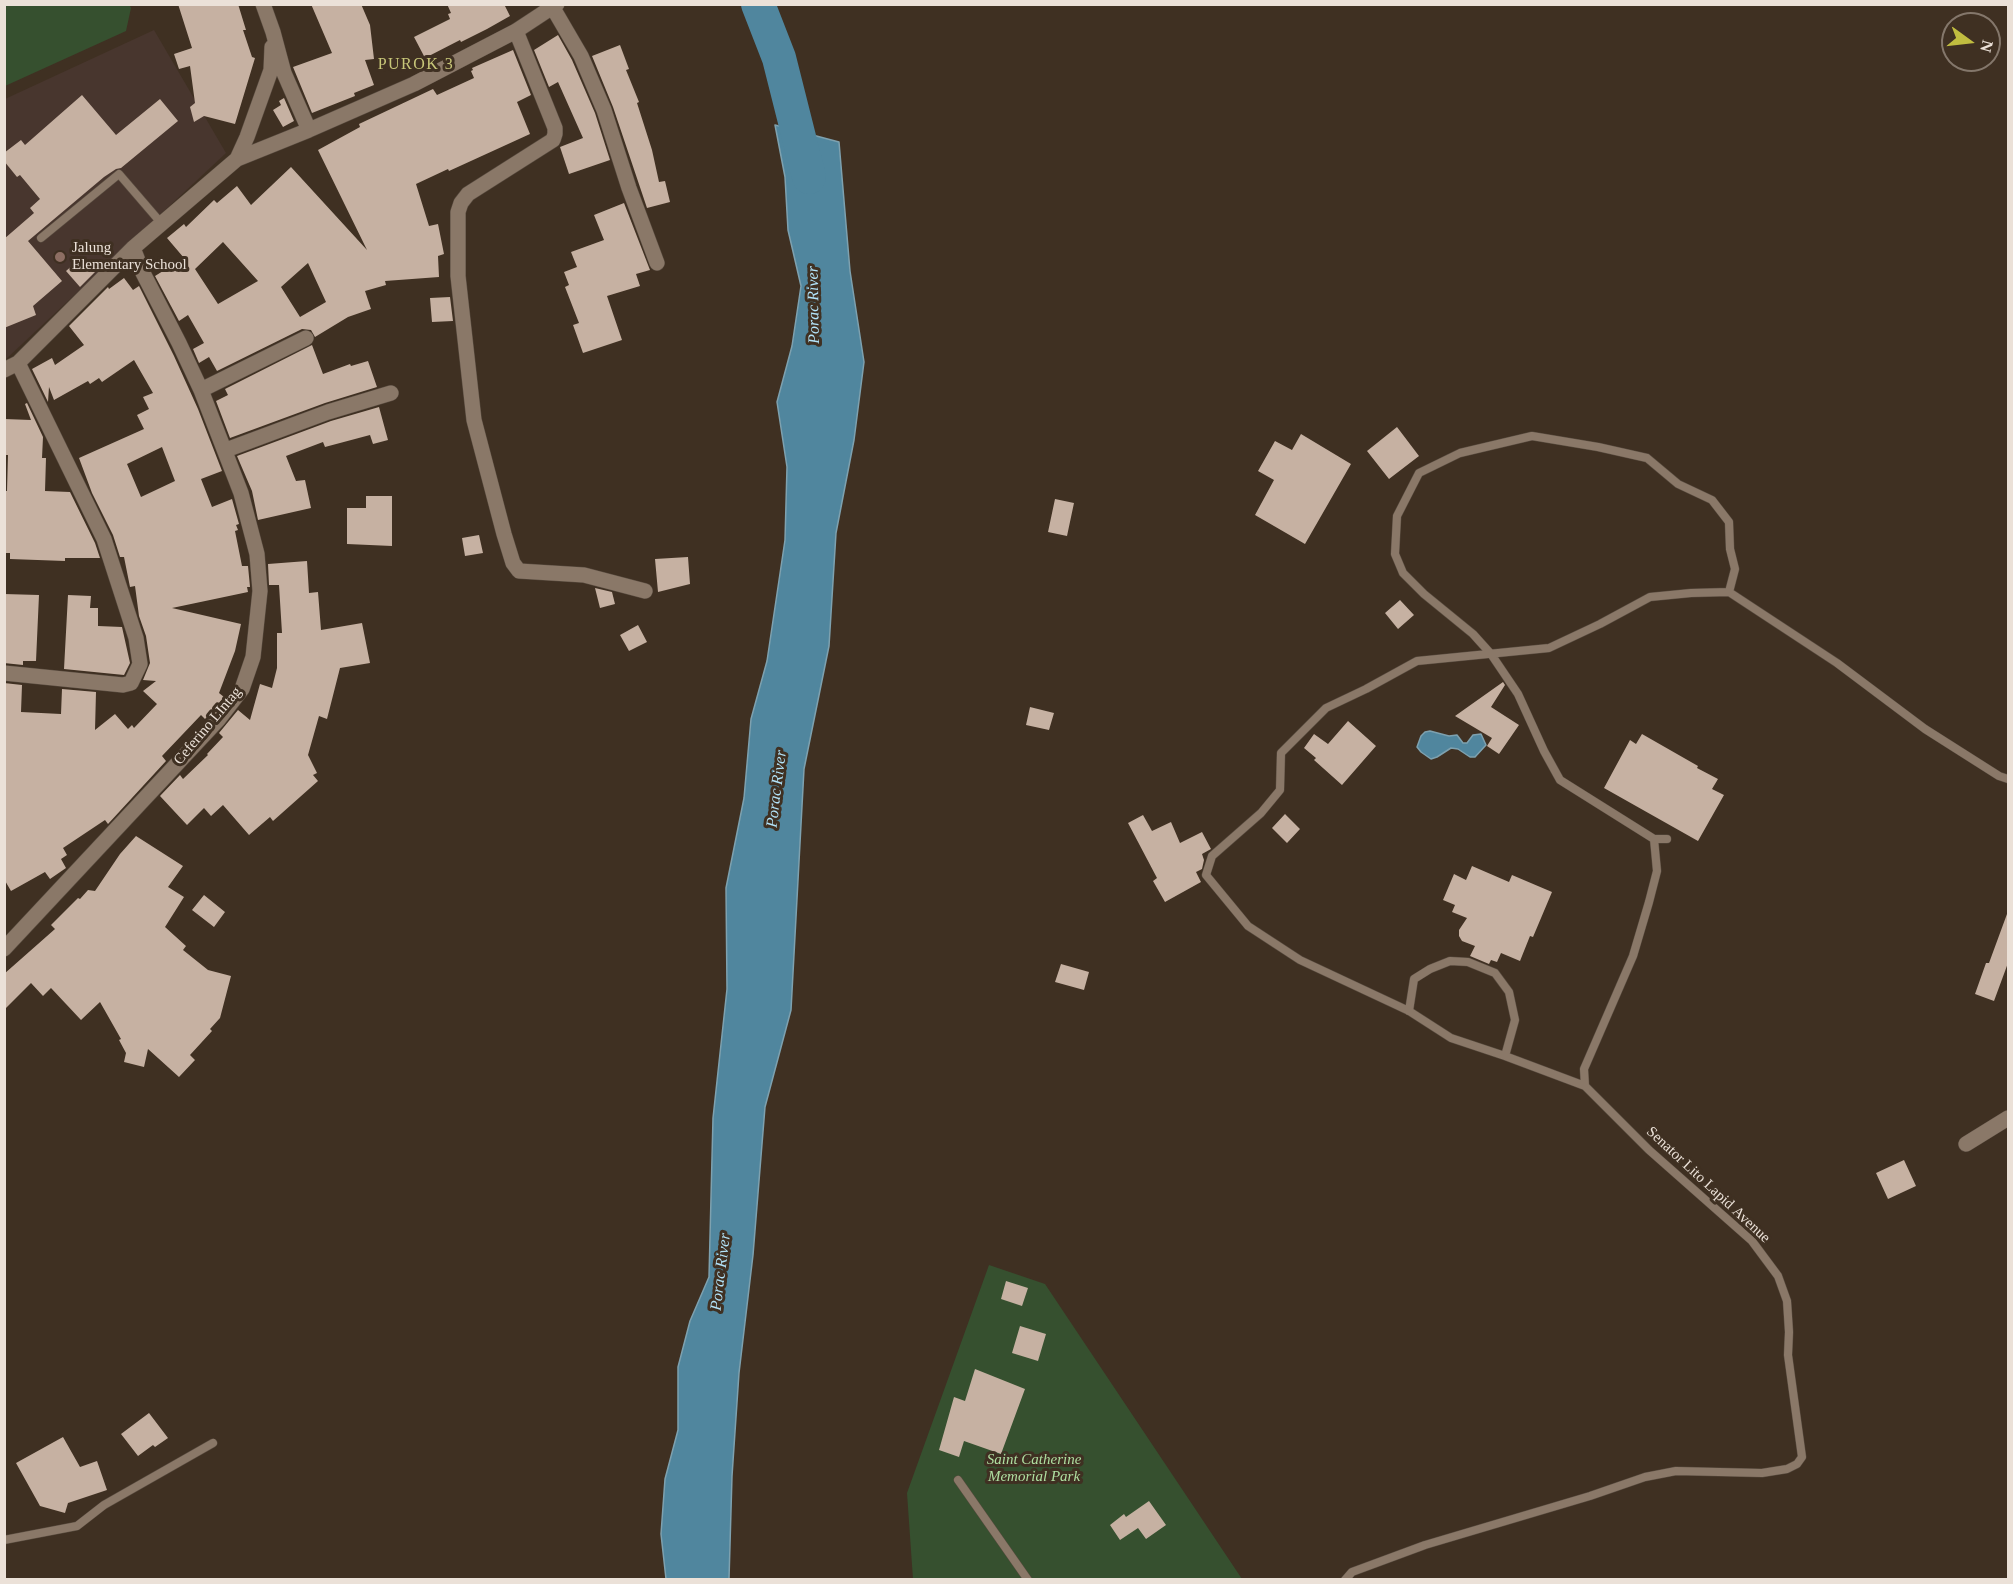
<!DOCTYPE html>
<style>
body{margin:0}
#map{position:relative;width:2013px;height:1584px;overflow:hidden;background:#3f3022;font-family:"Times New Roman",serif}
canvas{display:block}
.frame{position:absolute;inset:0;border:6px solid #ebe1d8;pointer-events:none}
.north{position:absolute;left:1941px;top:12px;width:60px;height:60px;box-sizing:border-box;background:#3f3022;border:2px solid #84776b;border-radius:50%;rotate:105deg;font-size:16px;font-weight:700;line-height:24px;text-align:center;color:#ebe1d8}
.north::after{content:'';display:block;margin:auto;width:21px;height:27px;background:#c1bd40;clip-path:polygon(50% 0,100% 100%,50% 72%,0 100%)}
</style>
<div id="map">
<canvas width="2013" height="1584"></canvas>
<div class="frame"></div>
<div class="north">N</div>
</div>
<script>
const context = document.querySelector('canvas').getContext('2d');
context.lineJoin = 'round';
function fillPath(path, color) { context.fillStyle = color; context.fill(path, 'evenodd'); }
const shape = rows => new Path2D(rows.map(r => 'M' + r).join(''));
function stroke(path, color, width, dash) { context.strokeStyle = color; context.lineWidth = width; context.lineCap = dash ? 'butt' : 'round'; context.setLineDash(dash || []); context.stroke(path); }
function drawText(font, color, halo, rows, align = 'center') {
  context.font = font + ' "Times New Roman",serif'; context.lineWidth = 6; context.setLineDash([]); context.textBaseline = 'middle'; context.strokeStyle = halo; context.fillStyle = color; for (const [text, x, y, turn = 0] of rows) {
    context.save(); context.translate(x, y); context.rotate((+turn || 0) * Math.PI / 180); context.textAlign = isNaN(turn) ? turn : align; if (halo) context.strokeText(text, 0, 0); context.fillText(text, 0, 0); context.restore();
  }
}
const education = shape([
 [154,30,226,153,5,360,5,99]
]);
const green = shape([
 [129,4,131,8,126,31,5,86,5,5],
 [989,1265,1045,1284,1242,1579,913,1579,907,1493]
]);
const water = shape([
 [775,125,839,142,850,271,864,362,854,440,836,533,829,646,804,769,791,1010,765,1107,753,1255,739,1373,732,1476,729,1579,666,1579,661,1534,665,1479,678,1430,678,1367,690,1321,709,1277,713,1118,727,989,726,888,744,798,751,719,767,661,785,540,787,467,777,402,792,346,801,286,788,230,785,177,775,125],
 [1430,731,1449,736,1457,735,1463,743,1467,743,1473,735,1481,734,1486,745,1475,757,1470,757,1458,749,1451,748,1437,757,1431,759,1421,752,1417,747,1421,736,1425,732,1430,731]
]);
const river = shape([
 [758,4,779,58,809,177]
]);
const building = shape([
 [178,4,238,4,246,30,243,30,252,57,255,58,235,124,204,116,194,122,190,107,195,103,190,66,179,69,174,54,192,48],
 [311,4,361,4,370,25,374,59,365,60,374,85,354,93,355,96,312,113,293,67,332,53],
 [447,4,504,4,510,16,487,29,461,42,460,40,425,58,414,37,450,19,448,14,451,13],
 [558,35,572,60,595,113,610,160,569,174,560,147,583,138,558,82,549,87,534,50],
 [620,45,629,69,626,70,639,102,637,103,652,150,659,182,665,181,670,202,647,208,613,107,592,56],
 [513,50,531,95,517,102,530,134,449,171,448,169,416,184,429,226,438,224,444,254,438,256,439,277,385,281,386,285,365,291,371,309,348,317,315,337,311,330,302,329,217,371,209,357,199,363,193,349,204,343,188,315,179,321,155,276,184,258,167,238,184,224,186,227,214,200,217,203,237,186,251,205,291,167,367,250,318,150,360,127,359,124,433,89,437,95,474,78,471,71,473,70,472,68],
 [223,242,258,281,218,304,195,269],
 [308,263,326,302,300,317,281,287],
 [82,95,116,135,160,99,178,121,121,168,116,169,104,177,28,241,62,281,33,306,36,315,4,328,4,239,34,213,30,208,40,199,20,175,17,177,4,161,4,153,21,140,25,145],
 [284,98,294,121,283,127,273,110,281,105,279,101],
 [624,203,650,270,636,274,640,286,607,296,622,340,583,353,573,325,579,323,565,287,569,285,564,272,577,267,571,252,604,240,594,215],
 [82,257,95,272,80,287,66,271],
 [124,278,133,290,139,286,174,356,198,409,222,471,201,479,212,507,232,499,239,524,236,525,238,530,235,531,242,566,248,566,250,587,247,587,248,592,172,608,241,624,235,651,219,693,224,697,205,719,201,715,162,756,166,761,108,824,105,820,63,848,67,855,61,859,66,868,50,879,45,872,11,891,4,879,4,683,22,685,21,712,61,714,62,689,96,692,95,730,115,714,128,729,132,725,134,728,157,704,143,691,156,681,143,680,150,663,146,636,139,616,135,586,130,587,124,557,120,557,113,535,92,493,79,458,144,429,137,415,149,409,143,397,153,393,134,360,102,382,99,378,90,384,88,381,54,400,49,387,48,402,32,369,52,358,55,365,84,345,69,326,108,287,109,289],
 [162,447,175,481,141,497,127,464],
 [450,297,453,321,432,322,430,298],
 [312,345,323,374,350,364,351,366,368,361,377,387,325,403,230,438,216,401,228,395,225,389],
 [27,403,43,437,42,458,46,458,45,491,70,492,95,543,100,558,65,558,65,561,10,559,10,553,4,553,4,491,7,491,8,455,4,455,4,419,31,420,25,404],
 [379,407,388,440,373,444,370,435,325,447,323,442,286,456,296,481,305,480,311,508,258,520,252,491,237,456,331,421],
 [1397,427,1419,456,1389,479,1367,451],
 [1301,434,1351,464,1305,544,1255,515,1274,480,1258,471,1275,441,1292,450],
 [366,496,392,496,392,546,347,544,347,508,366,508],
 [1055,499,1074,503,1067,536,1048,532],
 [479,535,483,553,465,556,462,538],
 [688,557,690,584,658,592,655,559],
 [307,561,309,593,318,592,321,630,362,623,370,663,340,668,327,719,319,716,308,755,317,773,313,775,318,781,273,821,270,817,249,835,223,805,211,816,204,808,187,825,160,796,180,775,183,779,208,755,207,754,223,737,219,733,238,710,250,720,260,684,272,688,277,668,277,633,282,633,279,585,269,585,268,564],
 [595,588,612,592,615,604,600,608],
 [4,594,39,595,36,661,23,661,23,665,4,663],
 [68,595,91,596,90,608,98,608,98,626,122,627,130,663,124,675,64,669],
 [1400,600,1414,615,1398,629,1385,613],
 [638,625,647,642,629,651,620,635],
 [1503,682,1505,685,1491,707,1519,725,1499,754,1487,746,1492,738,1455,716],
 [1030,707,1054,713,1049,730,1026,725],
 [1348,721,1376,746,1342,785,1314,760,1316,758,1304,748,1314,734,1328,744],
 [1642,734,1698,766,1697,768,1718,779,1712,789,1724,795,1698,841,1604,788,1630,740,1636,744],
 [1285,814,1300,829,1287,843,1272,828],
 [1143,815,1152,831,1171,822,1180,843,1202,832,1211,849,1202,854,1204,860,1202,869,1196,872,1201,882,1165,902,1153,881,1157,878,1128,823],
 [136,836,183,866,168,887,184,897,165,927,186,946,183,950,208,970,231,976,220,1018,210,1029,212,1031,190,1055,195,1060,179,1077,148,1049,144,1067,124,1062,126,1053,119,1040,121,1039,100,1002,81,1020,51,988,43,996,31,983,4,1010,4,974,55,929,51,925,78,898,80,899,88,890,95,891,120,854],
 [1472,866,1509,882,1512,875,1552,892,1533,937,1530,936,1520,961,1501,953,1497,962,1491,960,1489,964,1470,956,1475,946,1462,941,1459,936,1459,930,1467,918,1452,912,1455,905,1443,900,1454,874,1466,880],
 [204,895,225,912,214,927,192,910],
 [2007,914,2008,915,2008,963,1994,1001,1975,994,1986,963,1989,963],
 [1061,964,1089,972,1084,990,1055,982],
 [1904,1160,1916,1186,1888,1199,1876,1173],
 [1006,1281,1028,1288,1022,1306,1001,1299],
 [1020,1326,1046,1334,1038,1361,1012,1353],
 [975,1369,1025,1389,1001,1454,964,1441,959,1457,939,1450,954,1397,965,1401],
 [149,1413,168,1438,155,1447,153,1445,138,1456,121,1434],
 [63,1437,80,1467,97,1461,107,1490,68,1503,65,1513,40,1506,16,1463],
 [1149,1501,1166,1525,1146,1539,1138,1528,1120,1540,1110,1525,1124,1514,1126,1517]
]);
const service = shape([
 [41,238,119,174,162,224],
 [1654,839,1560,780,1544,751,1518,694,1491,654,1473,634,1424,594,1403,573,1395,554,1397,516,1419,473,1460,453,1532,436,1598,447,1647,458,1678,484,1712,500,1729,522,1730,549,1735,569,1729,592],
 [1409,1011,1414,979,1430,969,1450,961,1468,962,1495,973,1509,992,1515,1020,1505,1056],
 [1585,1086,1584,1069,1633,956,1649,902,1657,871,1654,839,1667,839],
 [958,1480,1028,1580],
 [4,1540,77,1526,104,1505,213,1443],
 [1345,1580,1352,1572,1425,1545,1590,1496,1645,1477,1676,1471,1762,1473,1787,1469,1797,1464,1802,1457,1788,1355,1789,1332,1787,1301,1778,1276,1752,1241,1649,1150,1585,1086,1505,1056,1451,1038,1409,1011,1300,960,1248,926,1206,875,1212,856,1261,813,1280,790,1281,753,1326,708,1366,689,1417,661,1549,648,1600,624,1650,597,1691,593,1729,592,1837,663,1925,729,1999,776,2008,779]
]);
const minor = shape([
 [263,4,273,32,284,73,309,130],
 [553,8,581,56,604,110,629,188,657,263],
 [516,31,555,128,555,134,553,140,468,194,461,203,458,212,458,276,474,420,504,534,513,563,519,571,584,575,645,591],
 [237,159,247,137,271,70,272,47],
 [4,370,18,363,133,248,237,159,309,130,414,84,516,31,557,4],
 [201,390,306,338],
 [226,450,328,412,391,393],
 [4,673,123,685,131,683,140,664,136,638,104,539,18,363],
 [4,949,218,720,242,689,253,657,260,591,257,554,241,493,201,390,179,343,143,273,133,248],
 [1966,1144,2008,1118]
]);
const markers = [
 [60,257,6,"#8d6e63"]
];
const poiNames = [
 ["Jalung",72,248],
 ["Elementary School",72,265]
];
const streetNames = [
 ["Ceferino LIntag",208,726,-50],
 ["Senator Lito Lapid Avenue",1708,1185,43]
];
const parkNames = [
 ["Saint Catherine",1034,1460],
 ["Memorial Park",1034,1477]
];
const neighbourhoodNames = [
 ["PUROK 3",416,65]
];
const waterNames = [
 ["Porac River",814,305,-91],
 ["Porac River",777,789,-83],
 ["Porac River",721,1272,-83]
];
fillPath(education, '#48362e');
fillPath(green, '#36502f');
fillPath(water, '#50869e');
stroke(water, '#7ea1af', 1.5);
stroke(river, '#50869e', 34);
fillPath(building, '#c6b1a2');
stroke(service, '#594c40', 9);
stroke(minor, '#594c40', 16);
stroke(service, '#8a7868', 8);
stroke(minor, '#8a7868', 15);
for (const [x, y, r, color] of markers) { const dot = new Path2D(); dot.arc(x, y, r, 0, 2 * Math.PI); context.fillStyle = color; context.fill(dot); stroke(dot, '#3f3022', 2); }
drawText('15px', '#ebe1d8', '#3f3022', poiNames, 'left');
drawText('15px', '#ebe1d8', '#3f3022', streetNames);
drawText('italic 15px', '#afdfa1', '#3f3022', parkNames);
context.letterSpacing = '1.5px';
drawText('16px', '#c8c779', '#3f3022', neighbourhoodNames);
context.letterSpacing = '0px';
drawText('italic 16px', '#b2e3f9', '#3f3022', waterNames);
</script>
